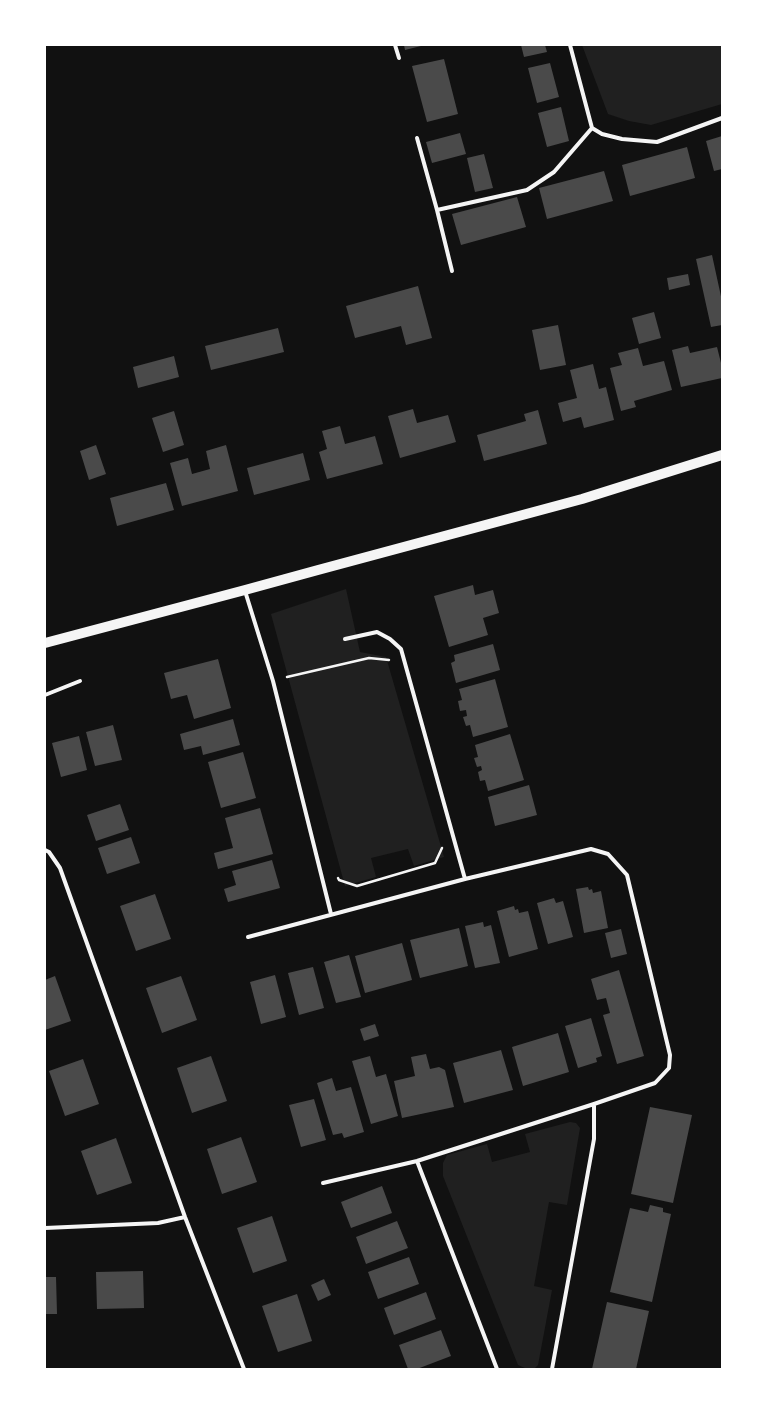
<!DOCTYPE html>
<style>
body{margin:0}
#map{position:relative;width:767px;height:1414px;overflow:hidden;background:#111;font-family:Rubik,sans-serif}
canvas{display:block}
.frame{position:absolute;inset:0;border:46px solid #fff;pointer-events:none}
</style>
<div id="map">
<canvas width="767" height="1414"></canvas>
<div class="frame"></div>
</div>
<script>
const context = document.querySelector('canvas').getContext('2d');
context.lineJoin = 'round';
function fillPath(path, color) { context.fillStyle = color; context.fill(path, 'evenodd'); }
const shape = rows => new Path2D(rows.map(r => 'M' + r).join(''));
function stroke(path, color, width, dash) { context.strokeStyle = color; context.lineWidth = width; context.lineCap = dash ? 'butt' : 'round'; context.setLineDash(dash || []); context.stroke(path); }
const green = shape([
 [582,45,722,45,722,104,651,125,629,121,608,114],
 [346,589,360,652,386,657,444,857,414,866,408,849,371,858,376,877,345,886,271,614],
 [570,1122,576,1123,580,1128,567,1205,549,1202,534,1286,552,1290,538,1365,534,1369,525,1368,518,1365,443,1176,443,1163,447,1155,487,1144,492,1162,530,1152,525,1134]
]);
const building = shape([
 [404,45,421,45,421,46,405,50],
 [521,45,545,45,547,52,524,57],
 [444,59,458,114,427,122,412,66],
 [550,63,559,97,537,103,528,68],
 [561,107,569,141,547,147,538,113],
 [460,133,466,154,432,163,426,142],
 [722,136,722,169,714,171,706,141],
 [687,147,695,178,630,196,622,165],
 [484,154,493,188,475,192,467,158],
 [604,171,613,201,547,219,539,188],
 [517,197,526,227,461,245,452,214],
 [712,255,722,301,722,325,711,327,696,259],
 [688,274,690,285,669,290,667,278],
 [418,286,432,338,406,345,401,326,355,338,346,306],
 [654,312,661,338,639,344,632,318],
 [558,325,566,365,540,370,532,330],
 [278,328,284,352,211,370,205,346],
 [688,346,690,353,717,347,722,367,722,378,681,387,672,350],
 [638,348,643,366,664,361,672,390,634,401,636,407,621,411,610,368,622,365,618,353],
 [174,356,179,377,138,388,133,367],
 [593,364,599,389,606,387,614,420,584,428,581,417,563,422,558,403,577,398,570,370],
 [413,409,417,423,448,415,456,442,400,458,388,416],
 [538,410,547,444,484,461,477,435,526,421,524,414],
 [174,411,184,445,163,452,152,418],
 [340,426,345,444,375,436,383,464,327,479,319,452,327,449,322,431],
 [96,445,106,474,89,480,80,451],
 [226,445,238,491,182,506,170,463,188,458,192,474,210,469,206,451],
 [303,453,310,480,254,495,247,468],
 [166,483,174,510,117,526,110,498],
 [473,585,475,595,493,590,499,613,483,618,488,635,449,647,434,596],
 [493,644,500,670,456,683,451,663,455,661,454,655],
 [218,659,231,708,194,719,187,695,171,699,164,673],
 [495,679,508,727,473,737,470,725,466,726,463,717,467,716,466,710,460,711,458,701,462,700,459,689],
 [233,719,240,745,203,755,201,746,184,750,180,734],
 [113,725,122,760,95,766,86,732],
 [510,734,524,780,488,791,485,780,480,781,478,772,482,770,481,766,477,767,474,758,478,757,475,745],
 [79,736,87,770,61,777,52,743],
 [243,752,256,798,221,808,208,762],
 [529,785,537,815,495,826,488,797],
 [120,804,129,830,96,841,87,815],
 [260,808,273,854,218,869,214,853,233,848,225,818],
 [131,837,140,863,107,874,98,848],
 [272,860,280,888,228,902,224,889,236,885,232,871],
 [588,887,589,890,592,889,593,893,601,891,608,928,584,933,576,889],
 [155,894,171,939,136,951,120,906],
 [554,898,556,903,563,901,573,937,548,944,537,903],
 [514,906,515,910,518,909,519,913,528,911,538,949,509,957,497,911],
 [483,922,484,927,491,925,500,963,475,968,465,926],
 [459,928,468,966,420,978,410,940],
 [621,929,627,954,611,958,605,933],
 [402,943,412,980,365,993,355,956],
 [349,955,361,997,336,1003,324,962],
 [313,967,324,1008,299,1015,288,973],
 [619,970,644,1056,617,1064,603,1015,610,1013,606,998,597,1000,591,979],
 [275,975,286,1017,261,1024,250,982],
 [55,976,71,1021,45,1030,45,980],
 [181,976,197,1020,162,1033,146,988],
 [591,1018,602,1056,596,1058,597,1062,578,1068,565,1026],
 [375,1024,379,1036,364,1041,360,1029],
 [558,1033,569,1072,523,1086,512,1047],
 [501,1050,513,1090,464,1103,453,1063],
 [426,1054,430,1069,439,1067,445,1070,454,1107,402,1118,394,1081,415,1076,411,1057],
 [211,1056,227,1101,192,1113,177,1068],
 [370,1056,376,1077,386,1074,398,1116,371,1124,352,1061],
 [83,1059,99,1104,65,1116,49,1071],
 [332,1078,336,1091,351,1087,364,1132,344,1138,342,1133,333,1135,317,1083],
 [314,1099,326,1140,301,1147,289,1105],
 [650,1107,692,1115,673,1203,631,1194],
 [241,1137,257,1182,222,1194,207,1149],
 [116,1138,132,1183,97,1195,81,1151],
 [382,1186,392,1213,351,1228,341,1202],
 [650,1205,663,1208,663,1212,671,1214,652,1302,610,1292,630,1208,648,1212],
 [272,1216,287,1261,253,1273,237,1228],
 [397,1221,408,1248,366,1264,356,1237],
 [409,1257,419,1284,378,1299,368,1272],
 [143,1271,144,1308,97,1309,96,1272],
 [45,1277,56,1277,57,1314,45,1314],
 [324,1279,331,1295,318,1301,311,1285],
 [426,1292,436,1319,394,1335,384,1308],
 [297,1294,312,1341,278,1352,262,1306],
 [607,1302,649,1311,636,1369,592,1369],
 [441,1330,451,1356,417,1369,408,1369,399,1345]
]);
const path = shape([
 [287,677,369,658,389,660],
 [338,878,339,880,357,886,435,863,442,848]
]);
const minor = shape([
 [395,45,399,58],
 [570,45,592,128],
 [592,128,602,134,622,139,657,142,722,118],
 [417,138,437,210,452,271],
 [437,210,527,190,554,172,592,128],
 [245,591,273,681,331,914],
 [345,639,377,632,390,639,401,649,465,879],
 [45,695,80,681],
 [45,850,49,852,60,868,185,1217,244,1369],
 [248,937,465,879,591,849,608,854,627,875,670,1055,669,1068,655,1083,594,1104,417,1161,323,1183],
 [417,1161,497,1369],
 [45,1228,158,1223,185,1217],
 [552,1369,594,1139,594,1104]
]);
const primary = shape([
 [45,643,245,590,318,570,582,499,722,455]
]);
fillPath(green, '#202020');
fillPath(building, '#4a4a4a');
stroke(path, '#f5f5f5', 2.5);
stroke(minor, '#f5f5f5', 4);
stroke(primary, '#f5f5f5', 10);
</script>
